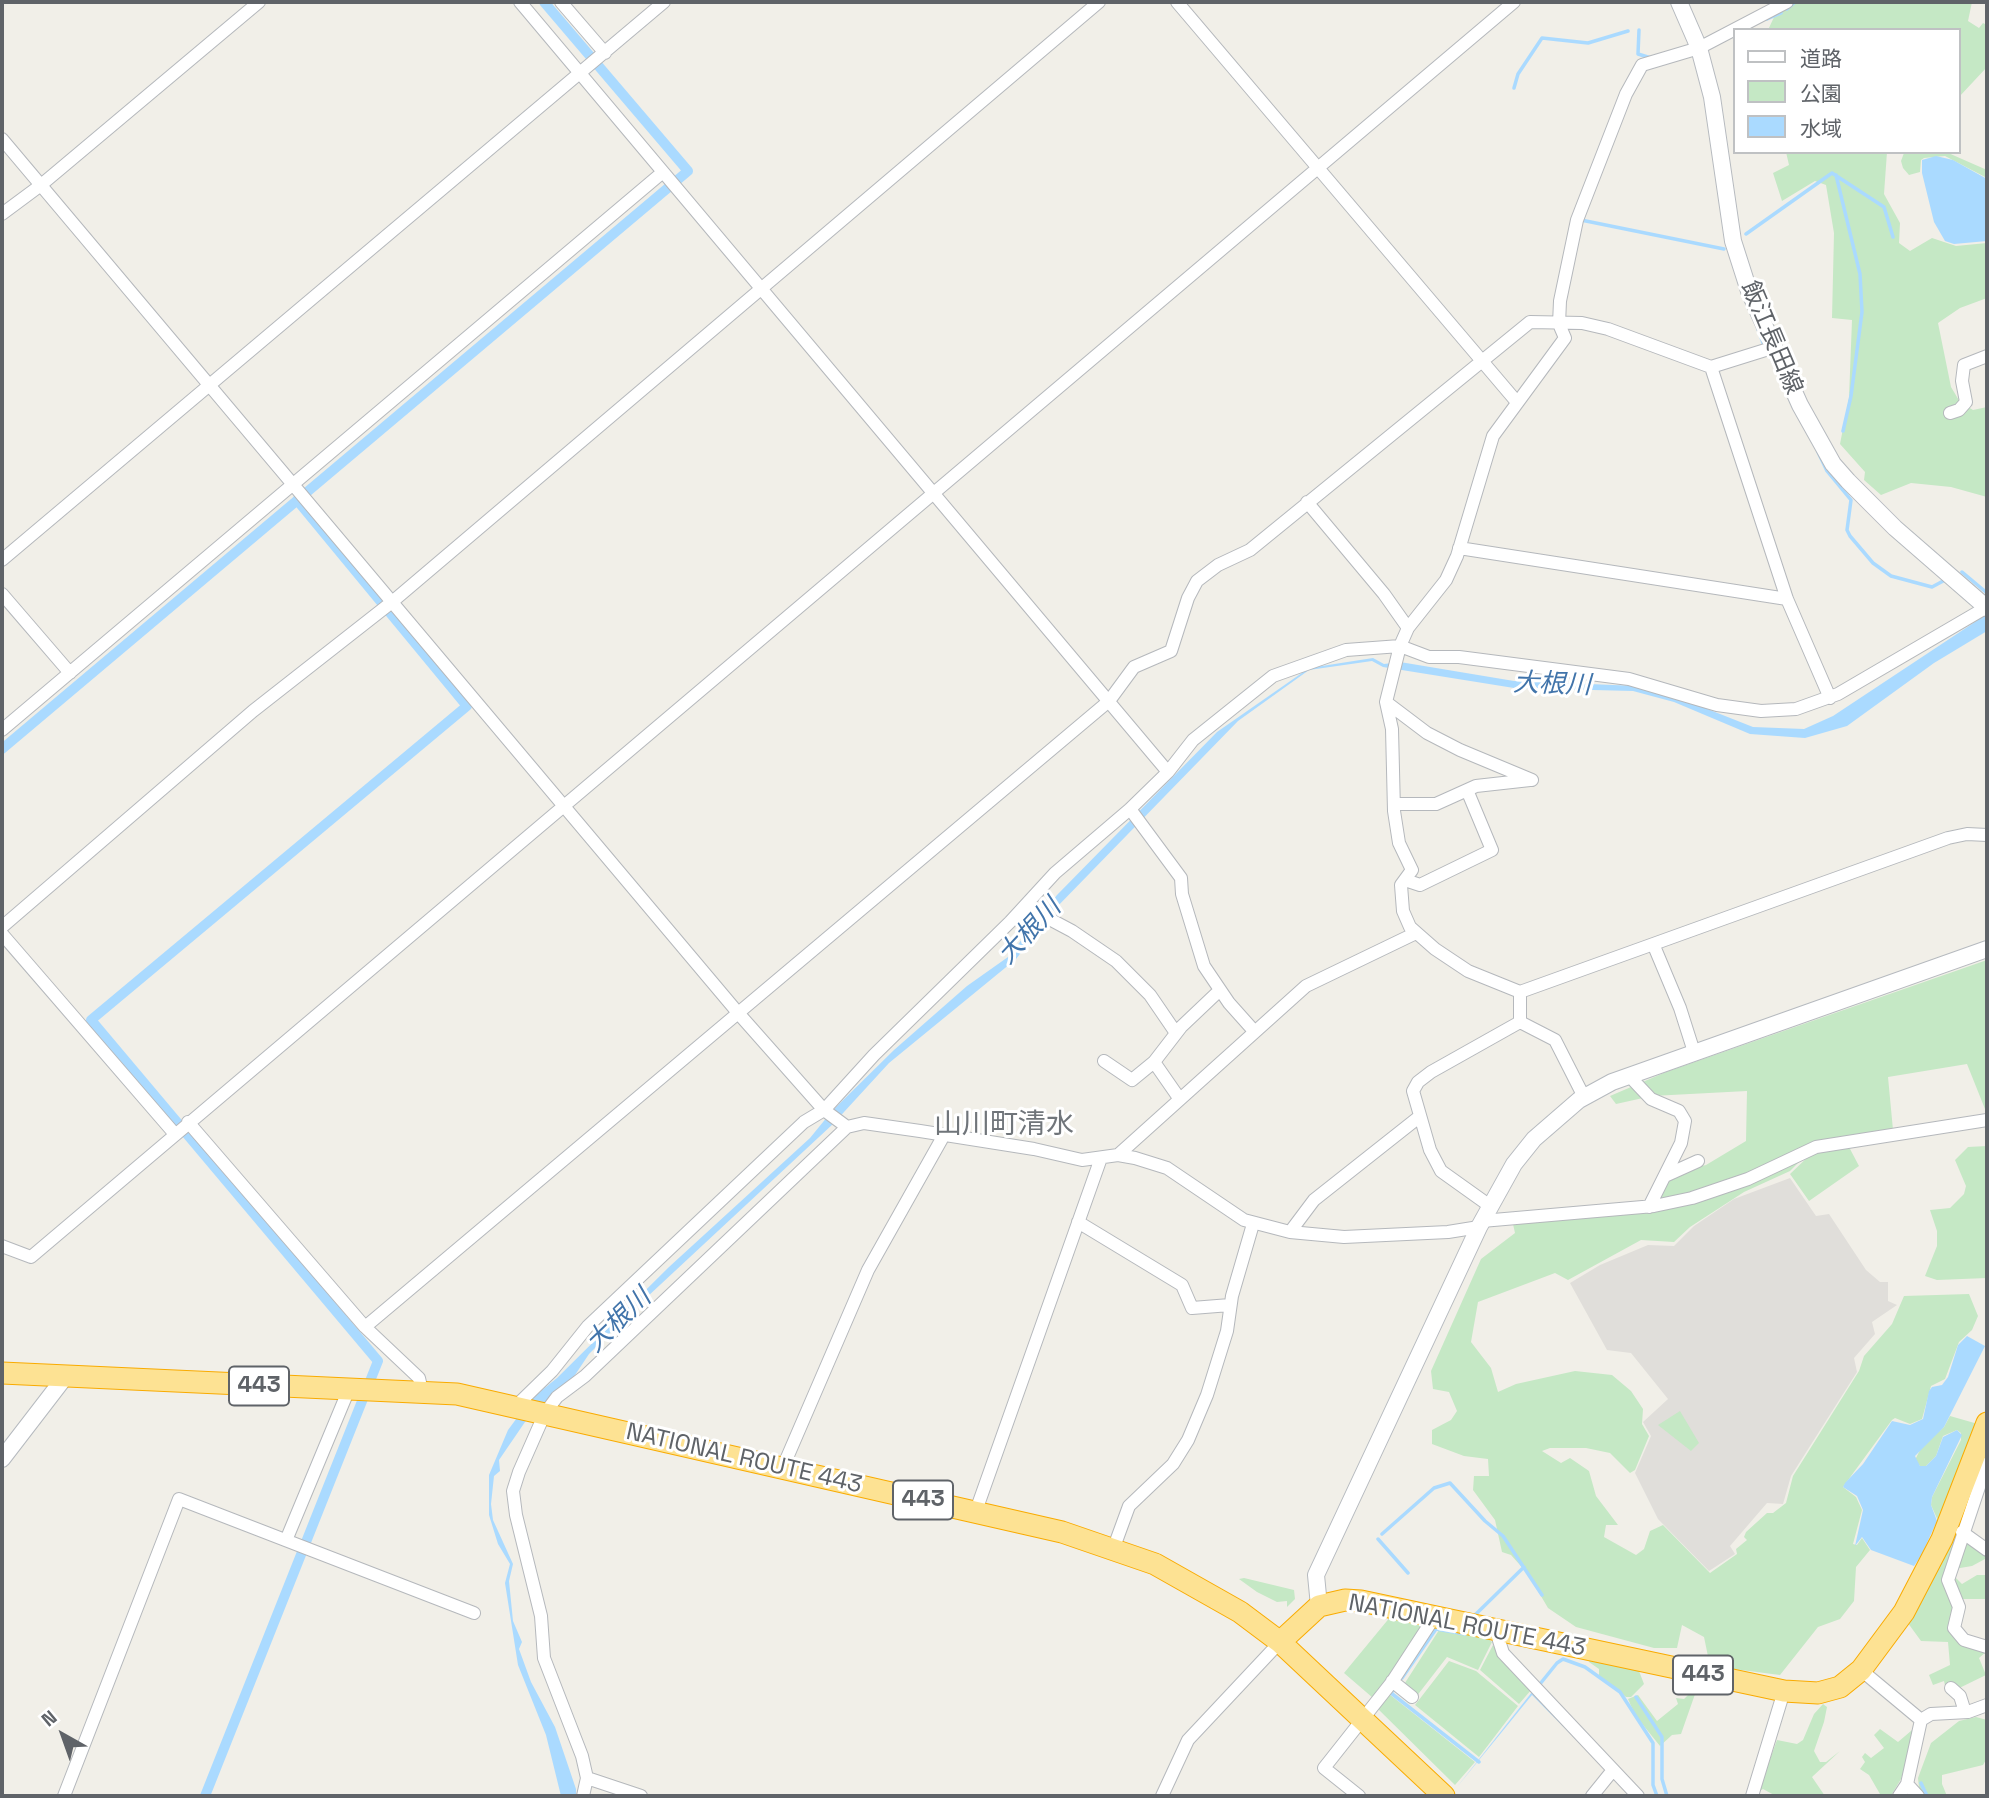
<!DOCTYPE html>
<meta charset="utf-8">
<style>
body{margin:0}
#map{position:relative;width:1989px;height:1798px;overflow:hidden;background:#f1efe8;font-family:"Space Grotesk","Noto Sans JP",sans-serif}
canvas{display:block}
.frame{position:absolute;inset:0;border:4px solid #5f6368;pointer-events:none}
.legend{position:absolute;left:1733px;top:28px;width:228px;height:126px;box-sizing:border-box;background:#fff;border:2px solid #bfc1c3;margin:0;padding:9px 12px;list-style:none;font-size:21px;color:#5f6368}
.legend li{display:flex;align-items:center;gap:14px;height:35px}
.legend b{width:35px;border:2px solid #bfc1c3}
.north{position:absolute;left:28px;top:1700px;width:70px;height:70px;-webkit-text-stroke:5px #fff;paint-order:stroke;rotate:320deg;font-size:19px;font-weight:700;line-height:28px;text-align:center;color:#5f6368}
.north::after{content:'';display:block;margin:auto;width:24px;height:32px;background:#5f6368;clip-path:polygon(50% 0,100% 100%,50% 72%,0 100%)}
</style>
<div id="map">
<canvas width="1989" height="1798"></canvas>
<div class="frame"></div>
<ul class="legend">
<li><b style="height:9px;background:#fff"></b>道路</li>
<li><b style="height:19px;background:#c5e8c5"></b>公園</li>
<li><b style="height:19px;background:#aadaff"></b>水域</li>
</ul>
<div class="north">N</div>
</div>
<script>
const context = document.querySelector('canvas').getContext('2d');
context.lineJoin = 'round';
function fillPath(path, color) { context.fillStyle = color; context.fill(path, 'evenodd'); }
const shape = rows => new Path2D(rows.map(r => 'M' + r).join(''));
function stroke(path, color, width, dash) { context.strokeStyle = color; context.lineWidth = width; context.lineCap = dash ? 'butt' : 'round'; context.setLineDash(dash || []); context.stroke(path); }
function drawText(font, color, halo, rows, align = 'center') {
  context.font = font + ' "Space Grotesk","Noto Sans JP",sans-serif'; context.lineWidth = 6; context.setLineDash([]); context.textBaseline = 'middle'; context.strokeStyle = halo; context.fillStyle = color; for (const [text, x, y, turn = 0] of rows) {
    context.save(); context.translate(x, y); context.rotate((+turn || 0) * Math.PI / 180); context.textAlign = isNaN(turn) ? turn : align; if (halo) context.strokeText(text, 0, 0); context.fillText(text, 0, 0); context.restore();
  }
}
const industrial = shape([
 [1790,1178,1816,1216,1829,1214,1866,1270,1880,1282,1888,1282,1888,1301,1897,1305,1872,1322,1875,1334,1854,1358,1857,1372,1791,1476,1783,1504,1767,1503,1730,1546,1735,1554,1709,1571,1658,1519,1635,1473,1651,1436,1643,1422,1668,1399,1631,1353,1607,1350,1570,1283,1600,1265,1648,1245,1674,1246,1694,1226,1734,1199]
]);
const green = shape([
 [1792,2,1972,2,1968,21,1979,28,1983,23,1987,25,1987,67,1959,97,1959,30,1768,30,1775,15],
 [1786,152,1887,152,1884,194,1900,223,1899,243,1910,251,1932,238,1956,246,1987,243,1987,298,1960,308,1938,323,1951,387,1960,402,1973,410,1987,407,1987,497,1951,487,1911,483,1881,495,1864,480,1865,472,1840,444,1849,398,1852,320,1832,318,1834,233,1826,185,1815,181,1782,201,1773,173,1789,165],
 [1946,152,1987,170,1987,178,1945,156,1924,158,1921,160,1920,172,1909,175,1903,168,1901,161,1904,153],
 [1987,960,1987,1114,1967,1064,1888,1077,1893,1130,1761,1170,1696,1193,1687,1193,1656,1202,1667,1183,1682,1171,1706,1165,1746,1141,1747,1091,1652,1096,1616,1104,1610,1096,1666,1072],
 [1987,1146,1987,1278,1937,1280,1925,1276,1937,1246,1937,1231,1930,1210,1950,1208,1964,1194,1966,1186,1955,1160,1968,1147],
 [1849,1147,1859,1166,1809,1201,1790,1174,1811,1154],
 [1807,1154,1790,1171,1744,1192,1690,1227,1674,1242,1641,1240,1568,1280,1555,1273,1478,1302,1471,1342,1491,1368,1498,1392,1516,1384,1575,1371,1612,1375,1631,1391,1643,1409,1642,1424,1649,1436,1635,1470,1630,1473,1610,1453,1586,1448,1550,1448,1542,1451,1561,1463,1570,1458,1589,1471,1596,1496,1618,1525,1606,1525,1604,1537,1636,1555,1644,1549,1650,1531,1663,1525,1710,1573,1737,1554,1736,1549,1747,1540,1744,1537,1746,1532,1767,1513,1773,1513,1786,1503,1793,1476,1859,1371,1864,1356,1892,1324,1904,1296,1969,1294,1978,1316,1972,1330,1959,1342,1945,1379,1931,1386,1922,1419,1910,1424,1895,1418,1892,1420,1843,1487,1856,1497,1862,1510,1853,1544,1857,1545,1862,1538,1870,1550,1856,1567,1854,1601,1840,1619,1818,1627,1780,1675,1710,1666,1704,1637,1682,1625,1677,1648,1654,1648,1576,1627,1548,1608,1528,1574,1511,1555,1502,1552,1495,1520,1473,1490,1474,1476,1489,1476,1488,1459,1464,1456,1432,1444,1432,1430,1451,1420,1457,1411,1449,1392,1433,1389,1431,1371,1481,1259,1515,1233,1513,1224,1653,1209],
 [1680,1411,1699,1443,1691,1451,1658,1425],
 [1950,1416,1978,1424,1939,1523,1931,1505,1932,1497,1961,1440,1961,1433,1957,1430,1943,1436,1936,1456,1926,1466,1920,1466,1915,1460,1922,1446,1944,1427],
 [1984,1452,1986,1461,1962,1528,1987,1548,1985,1559,1972,1566,1948,1570,1962,1584,1977,1575,1987,1575,1987,1599,1952,1599,1956,1606,1950,1625,1987,1651,1979,1658,1986,1675,1947,1694,1944,1681,1933,1685,1929,1675,1950,1665,1948,1642,1921,1641,1905,1619],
 [1244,1578,1294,1590,1295,1599,1287,1607,1287,1601,1277,1602,1257,1592,1239,1579],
 [1391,1616,1426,1623,1373,1698,1344,1673],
 [1441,1627,1485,1636,1492,1642,1478,1670,1447,1657,1416,1697,1403,1686],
 [1493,1645,1532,1689,1519,1704,1480,1670],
 [1590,1659,1610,1659,1614,1666,1618,1662,1622,1667,1639,1671,1644,1684,1631,1697,1626,1697,1599,1676,1599,1669,1589,1662],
 [1449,1661,1476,1671,1518,1706,1479,1757,1415,1705],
 [1693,1678,1700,1680,1681,1734,1672,1735,1660,1746,1635,1715,1628,1699,1638,1695,1657,1721,1678,1704,1676,1698,1684,1699,1689,1694,1688,1687],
 [1389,1694,1475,1762,1455,1785,1377,1708],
 [1823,1704,1827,1707,1824,1722,1814,1751,1820,1762,1826,1762,1840,1751,1812,1777,1825,1796,1776,1796,1763,1789,1758,1792,1777,1740,1797,1744,1803,1740,1814,1714],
 [1976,1717,1987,1720,1987,1758,1983,1765,1942,1775,1942,1784,1947,1796,1913,1796,1919,1788,1918,1778,1931,1743,1959,1721],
 [1918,1725,1901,1779,1892,1794,1885,1796,1880,1794,1869,1775,1860,1769,1865,1762,1862,1757,1865,1753,1871,1758,1884,1748,1874,1735,1880,1729,1898,1742]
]);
const water = shape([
 [1936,156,1953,160,1987,179,1987,241,1954,244,1945,241,1934,222,1922,173,1922,160],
 [1987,614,1987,631,1934,663,1847,726,1805,738,1750,734,1674,702,1633,691,1514,688,1383,667,1372,661,1309,670,1238,721,1053,911,1016,959,889,1063,833,1124,632,1311,589,1354,575,1375,525,1422,499,1460,500,1471,494,1476,491,1504,493,1520,513,1564,509,1581,513,1621,522,1642,519,1649,531,1682,555,1727,576,1789,576,1796,561,1796,546,1735,518,1665,505,1583,510,1564,498,1544,489,1515,489,1475,508,1430,531,1399,557,1378,669,1267,810,1138,832,1111,894,1050,967,986,1008,957,1057,895,1217,732,1309,668,1373,658,1384,664,1400,662,1514,681,1638,686,1682,699,1753,727,1804,729,1833,716],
 [1967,1336,1985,1346,1944,1427,1915,1456,1920,1466,1926,1466,1936,1456,1943,1437,1957,1430,1962,1435,1932,1497,1931,1505,1937,1521,1921,1556,1914,1566,1871,1550,1862,1537,1855,1546,1863,1510,1857,1496,1843,1487,1845,1483,1863,1464,1892,1421,1910,1425,1923,1419,1929,1391,1932,1387,1942,1385,1948,1377,1958,1345],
 [1532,1692,1606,1770,1532,1695,1457,1787]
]);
const stream = shape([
 [1787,9,1795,2],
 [1767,19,1781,13],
 [1639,30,1638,54,1651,58],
 [1514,88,1518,74,1542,38,1588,43,1628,31],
 [1836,175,1860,274,1862,312,1851,396,1843,431],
 [1581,220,1724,249],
 [1746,234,1832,173,1884,207,1893,237],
 [1758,329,1763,343],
 [1818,452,1827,471,1851,500,1847,530,1850,536,1873,563,1891,576,1932,587,1945,580],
 [1962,572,1987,593],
 [1382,1534,1434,1488,1450,1483,1485,1521,1503,1536,1542,1595],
 [1378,1539,1408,1573],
 [1476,1614,1524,1567],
 [1402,1678,1436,1629,1465,1634],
 [1541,1687,1540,1684,1557,1663,1563,1659,1585,1667,1620,1692,1653,1743,1653,1785,1657,1796],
 [1393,1690,1391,1693,1479,1762],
 [1636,1697,1662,1737,1662,1779,1667,1796],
 [1921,1783,1927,1796]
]);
const canal = shape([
 [2,749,688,171,544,2],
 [205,1796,378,1361,91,1020,467,706,297,500]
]);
const street = shape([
 [520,2,1168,772],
 [561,2,605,53],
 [1177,2,1516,401],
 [1787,2,1699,48,1642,65,1626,94,1577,220,1560,301,1559,324,1565,338,1493,436,1457,556,1446,580,1408,628,1400,646,1386,702,1392,729,1394,811,1399,843,1412,870,1401,885,1403,911,1410,927,1435,949,1468,971,1520,992,1948,838,1967,834,1987,835],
 [2,139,739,1014,824,1110,847,1127],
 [2,214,41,185,259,2],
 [1711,367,1787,599,1830,698],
 [1950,413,1959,410,1966,402,1962,381,1964,365,1987,356],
 [1307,502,1384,594,1408,628],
 [1459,548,1787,599],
 [2,560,664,2],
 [2,594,70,673],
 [1386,702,1427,733,1460,750,1532,780],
 [2,730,663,172],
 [1394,804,1436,804,1476,786,1530,780],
 [1130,809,1181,878,1182,894,1204,966,1229,1003,1254,1031],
 [1405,880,1420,885,1492,850,1467,790],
 [1025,906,1072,931,1116,961,1150,995,1176,1033],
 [2,927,253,711,392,602,1099,2],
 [2,934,174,1133],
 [1654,946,1680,1008,1694,1052],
 [1520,1022,1555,1040,1584,1097],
 [1104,1061,1132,1080,1154,1062],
 [1634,1081,1651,1099,1679,1111,1685,1121,1681,1143,1649,1207],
 [1179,1098,1154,1062,1181,1027,1220,990],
 [188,1122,365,1327,419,1378,422,1391],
 [1118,1155,1306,986,1416,933],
 [1667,1175,1698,1161],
 [1490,1206,1441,1171,1430,1150,1413,1091,1418,1082,1431,1072,1520,1022,1520,992],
 [1482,1221,1654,1206,1692,1198,1748,1179,1816,1147,1987,1120],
 [1078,1222,1182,1285,1192,1308,1230,1305],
 [1290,1232,1314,1200,1419,1117],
 [2,1246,31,1257,1514,2],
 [365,1327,1109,701,1134,667,1171,651,1188,598,1197,581,1218,565,1250,550,1530,322,1582,323,1608,329,1711,367,1775,347],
 [515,1407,552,1371,588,1326,804,1122,824,1110,874,1055,1010,922,1055,873,1130,809,1168,772,1193,740,1273,676,1346,650,1400,646,1429,657,1459,657,1629,679,1717,705,1761,711,1796,709,1838,694,1987,607],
 [1987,1463,1948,1580,1959,1607,1954,1628,1964,1640,1987,1647],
 [783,1467,868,1270,944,1135],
 [978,1505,1101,1158],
 [1962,1532,1987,1550],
 [287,1538,349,1389],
 [1114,1547,1129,1506,1173,1464,1188,1440,1207,1395,1227,1331,1232,1296,1253,1224],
 [1495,1628,1503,1653,1638,1796],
 [1861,1670,1921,1720],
 [1392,1681,1412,1697],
 [1951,1688,1960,1696,1965,1712],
 [587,1778,641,1796],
 [1907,1784,1918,1796],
 [64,1796,179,1499,474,1613],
 [583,1796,587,1778,582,1756,544,1658,541,1616,516,1515,513,1491,519,1472,545,1413,557,1397,585,1376,847,1127,864,1123,920,1131,1034,1149,1082,1160,1118,1155,1135,1158,1167,1168,1244,1220,1290,1232,1344,1237,1448,1232,1479,1227],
 [1162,1796,1188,1740,1280,1642],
 [1359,1796,1324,1768,1392,1682,1435,1616],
 [1592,1796,1613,1770],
 [1752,1796,1784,1691],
 [1899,1796,1907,1784,1921,1720,1931,1714,1968,1712,1987,1705]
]);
const secondary = shape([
 [1679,2,1699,48,1712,97,1733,241,1749,291,1800,405,1833,464,1848,481,1895,528,1987,608],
 [2,1459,65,1377],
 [1319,1606,1316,1575,1479,1227,1514,1164,1534,1139,1579,1100,1612,1082,1987,949]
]);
const highway = shape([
 [2,1373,457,1394,1062,1532,1155,1564,1240,1612,1280,1642,1444,1796],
 [1280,1642,1319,1606,1345,1600,1361,1601,1784,1691,1818,1693,1840,1687,1861,1670,1904,1612,1942,1539,1987,1423]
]);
const shields = [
 [259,1386,60],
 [923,1500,60],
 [1703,1675,60]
];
const shieldNames = [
 ["443",259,1386],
 ["443",923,1500],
 ["443",1703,1675]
];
const streetNames = [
 ["飯江長田線",1771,338,67],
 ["NATIONAL ROUTE 443",744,1459,13],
 ["NATIONAL ROUTE 443",1467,1626,11]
];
const waterNames = [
 ["大根川",1552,685,2],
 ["大根川",1030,932,-47],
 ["大根川",619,1321,-44]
];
const quarterNames = [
 ["山川町清水",1004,1125]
];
fillPath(industrial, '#e0deda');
fillPath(green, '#c5e8c5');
fillPath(water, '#aadaff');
stroke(stream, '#aadaff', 3.5);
stroke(canal, '#aadaff', 10);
stroke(street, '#b5b8bc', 14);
stroke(secondary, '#b6babf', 18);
stroke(highway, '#f9ab00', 23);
stroke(street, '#fff', 12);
stroke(secondary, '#fff', 16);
stroke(highway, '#fde293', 21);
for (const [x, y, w] of shields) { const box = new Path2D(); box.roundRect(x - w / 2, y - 19.5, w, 39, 5); context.fillStyle = '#fff'; context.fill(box); stroke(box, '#5f6368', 2); }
drawText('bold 23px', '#5f6368', null, shieldNames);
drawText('24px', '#5f6368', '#fff', streetNames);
drawText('italic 26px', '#4174aa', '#fff', waterNames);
drawText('28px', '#70757a', '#fff', quarterNames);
</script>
